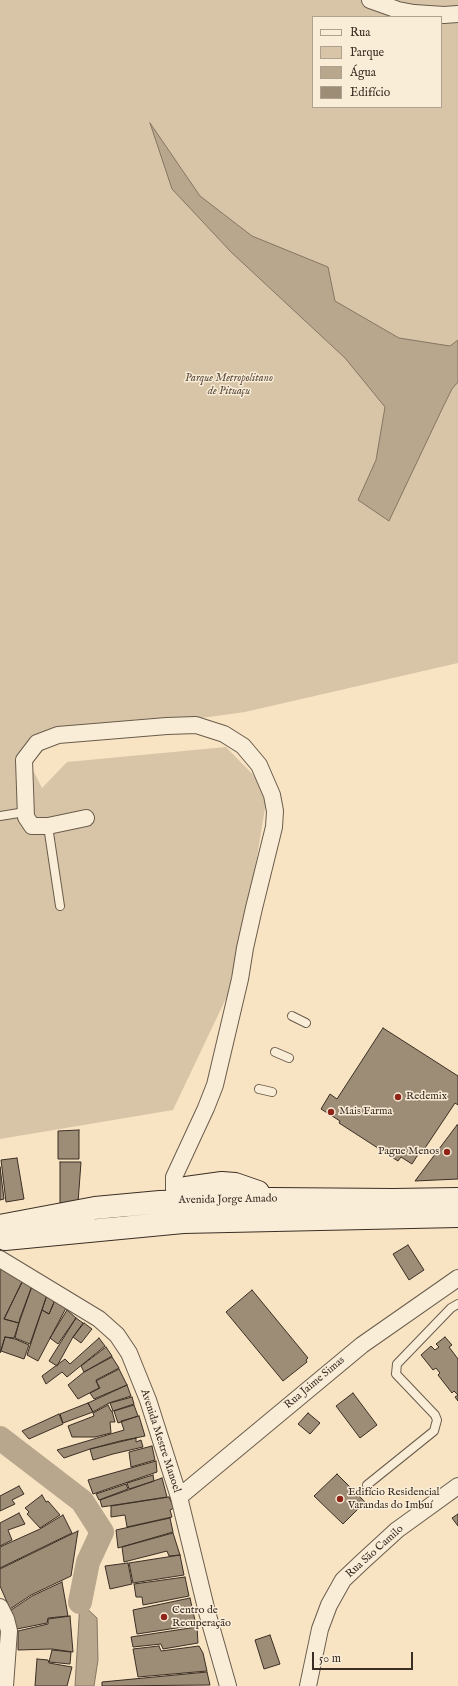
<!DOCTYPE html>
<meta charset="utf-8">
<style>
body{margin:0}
#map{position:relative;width:458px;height:1686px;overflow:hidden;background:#f8e4c3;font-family:"IM FELL English",serif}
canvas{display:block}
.legend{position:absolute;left:312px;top:16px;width:130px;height:92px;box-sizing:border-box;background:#faedd8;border:1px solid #aea190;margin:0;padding:5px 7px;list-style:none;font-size:12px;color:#3b2e24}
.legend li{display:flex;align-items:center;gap:8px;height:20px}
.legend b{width:20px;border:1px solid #aea190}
.scale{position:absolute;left:312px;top:1652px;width:101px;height:18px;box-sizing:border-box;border:2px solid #3b2e24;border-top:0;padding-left:5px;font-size:12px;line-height:14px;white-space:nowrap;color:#3b2e24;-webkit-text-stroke:3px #faedd8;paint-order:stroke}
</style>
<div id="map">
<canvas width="458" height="1686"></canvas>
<ul class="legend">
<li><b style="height:5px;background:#faedd8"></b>Rua</li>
<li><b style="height:11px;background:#d8c5a8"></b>Parque</li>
<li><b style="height:11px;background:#b8a68d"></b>Água</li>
<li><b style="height:11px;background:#9d8d77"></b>Edifício</li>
</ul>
<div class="scale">50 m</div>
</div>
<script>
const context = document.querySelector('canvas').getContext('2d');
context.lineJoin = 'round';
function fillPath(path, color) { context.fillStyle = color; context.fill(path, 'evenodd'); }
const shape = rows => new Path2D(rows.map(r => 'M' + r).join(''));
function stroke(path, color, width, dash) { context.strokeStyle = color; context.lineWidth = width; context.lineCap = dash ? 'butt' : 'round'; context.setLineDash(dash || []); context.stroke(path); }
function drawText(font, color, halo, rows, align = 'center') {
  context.font = font + ' "IM FELL English",serif'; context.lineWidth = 3; context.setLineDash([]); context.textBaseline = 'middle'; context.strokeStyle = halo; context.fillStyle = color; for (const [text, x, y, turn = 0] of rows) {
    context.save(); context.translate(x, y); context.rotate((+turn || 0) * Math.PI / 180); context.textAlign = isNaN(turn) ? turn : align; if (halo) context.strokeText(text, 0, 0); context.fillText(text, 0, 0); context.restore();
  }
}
const green = shape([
 [0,0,458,0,458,663,245,712,56,738,30,764,42,788,67,762,226,747,268,790,238,973,173,1110,0,1139],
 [313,17,441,17,441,107,313,107]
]);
const water = shape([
 [150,123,200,196,252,236,328,267,335,301,399,338,450,346,458,340,458,382,452,389,444,405,389,521,358,500,376,460,385,407,345,358,231,252,172,189,150,123],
 [80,1602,97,1618,98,1660,94,1686,75,1686,80,1602]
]);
const river = shape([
 [0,1438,82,1501,102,1532,88,1562,80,1602]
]);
const building = shape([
 [383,1028,458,1076,458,1105,455,1103,421,1154,419,1153,412,1164,401,1157,398,1161,339,1123,340,1121,321,1109,330,1094,337,1099,383,1028],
 [457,1125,458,1125,458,1179,415,1181,457,1125],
 [79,1130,79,1159,58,1159,58,1131,79,1130],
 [17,1158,24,1199,6,1202,1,1160,17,1158],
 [60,1162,81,1162,78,1203,60,1203,60,1162],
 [0,1167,4,1199,0,1200,0,1167],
 [408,1245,424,1270,409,1280,393,1254,408,1245],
 [0,1267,23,1280,4,1319,19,1323,14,1338,5,1337,0,1353,0,1267],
 [23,1280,32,1286,19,1323,4,1319,23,1280],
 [32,1286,47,1295,30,1344,15,1338,20,1318,32,1286],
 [252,1290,308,1358,306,1360,307,1362,283,1381,226,1312,252,1290],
 [47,1295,55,1300,49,1314,42,1310,47,1295],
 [55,1300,66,1308,38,1361,27,1355,42,1310,49,1314,55,1300],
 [67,1310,76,1318,58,1344,50,1338,67,1310],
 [76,1318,83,1323,73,1337,57,1366,49,1361,76,1318],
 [84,1323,92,1329,81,1343,73,1337,84,1323],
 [5,1337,15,1339,29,1345,24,1359,1,1351,5,1337],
 [445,1337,452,1345,449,1347,458,1359,458,1401,455,1397,458,1395,454,1391,452,1393,438,1375,440,1373,436,1368,433,1370,421,1355,431,1346,435,1350,439,1347,436,1344,445,1337],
 [99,1338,105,1346,67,1377,62,1372,46,1384,42,1376,65,1359,70,1364,99,1338],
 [106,1347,112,1356,84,1372,81,1366,106,1347],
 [112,1357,119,1368,96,1380,99,1388,78,1399,68,1385,84,1372,112,1357],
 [119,1369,127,1385,94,1399,90,1393,100,1388,96,1381,119,1369],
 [127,1385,131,1396,109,1403,93,1412,88,1403,127,1385],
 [353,1393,377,1425,360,1438,336,1406,353,1393],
 [132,1397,134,1404,113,1411,110,1403,132,1397],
 [88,1403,93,1412,63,1423,60,1414,88,1403],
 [108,1405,111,1411,112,1411,115,1422,110,1422,111,1433,95,1437,72,1437,68,1426,94,1416,93,1413,108,1405],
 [134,1405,138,1416,118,1423,114,1411,134,1405],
 [308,1413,320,1423,310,1434,298,1424,308,1413],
 [59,1414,63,1424,29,1439,22,1431,59,1414],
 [139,1416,145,1436,120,1441,90,1449,64,1458,57,1450,124,1430,121,1421,139,1416],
 [136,1438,136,1442,141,1440,143,1447,113,1454,93,1460,90,1449,136,1438],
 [152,1446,155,1460,131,1467,129,1452,152,1446],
 [156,1461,157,1472,93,1494,88,1480,156,1461],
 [337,1474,365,1502,343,1524,314,1496,337,1474],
 [153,1475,154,1481,129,1489,127,1483,153,1475],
 [162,1478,167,1497,102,1507,100,1500,162,1478],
 [126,1484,128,1489,99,1500,96,1494,126,1484],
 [19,1486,24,1494,12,1500,15,1504,0,1511,0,1496,19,1486],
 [42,1495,46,1502,48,1501,60,1515,40,1528,27,1514,29,1512,25,1508,42,1495],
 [169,1497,174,1508,170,1510,172,1517,127,1527,125,1515,111,1517,111,1506,169,1497],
 [19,1513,25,1524,8,1530,12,1540,0,1546,0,1523,19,1513],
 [458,1514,458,1526,452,1518,458,1514],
 [63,1515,72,1533,0,1568,0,1547,40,1529,63,1515],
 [170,1518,173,1532,118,1548,116,1530,170,1518],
 [78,1531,71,1576,31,1595,10,1609,0,1586,0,1569,78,1531],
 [173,1533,180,1555,169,1556,167,1551,124,1562,122,1547,173,1533],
 [180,1555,184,1575,133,1583,129,1563,180,1555],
 [128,1563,132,1584,110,1589,105,1566,128,1563],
 [185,1577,189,1596,143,1605,142,1597,136,1597,134,1584,185,1577],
 [62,1582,68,1616,48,1618,47,1623,17,1629,11,1610,32,1596,62,1582],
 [190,1598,196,1625,137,1634,133,1610,190,1598],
 [70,1616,73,1652,52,1649,18,1650,18,1631,48,1624,48,1619,70,1616],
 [197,1627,198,1643,163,1649,161,1644,133,1647,131,1637,197,1627],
 [270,1635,280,1664,264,1669,255,1640,270,1635],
 [159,1646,161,1651,199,1646,203,1653,207,1671,138,1677,133,1649,159,1646],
 [52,1650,71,1652,70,1664,49,1662,52,1650],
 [37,1659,48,1660,49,1663,72,1667,67,1686,35,1686,37,1659],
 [207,1672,210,1685,102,1686,102,1682,207,1672]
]);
const service = shape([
 [0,816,25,812],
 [48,826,60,906],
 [292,1016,306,1023],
 [275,1052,289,1058],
 [259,1089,272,1092],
 [367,1485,434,1431,437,1420,435,1415,396,1374,397,1364,451,1308,458,1304]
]);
const minor = shape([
 [370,0,398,10,414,13,444,15,458,14],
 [86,818,48,826,32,826,26,817,24,760,37,743,58,735,167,726,196,725,224,734,243,746,259,765,272,795,275,811,274,827,254,908,245,948,240,979,215,1085,206,1108,174,1177,174,1190],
 [0,1259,99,1319,117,1335,129,1353,148,1400,179,1497,207,1612,228,1686],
 [179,1497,362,1345,458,1278],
 [0,1607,6,1619,9,1631,5,1686],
 [308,1686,320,1629,329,1605,343,1580,362,1562,397,1530,458,1486]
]);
const secondary = shape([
 [186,1188,222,1183,235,1184,258,1192],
 [0,1226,95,1208,160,1202,272,1199,393,1200,458,1199],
 [5,1239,183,1222,458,1216]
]);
const markers = [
 [398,1097,4,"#8f2418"],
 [331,1112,4,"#8f2418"],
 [447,1152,4,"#8f2418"],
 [340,1499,4,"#8f2418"],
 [164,1617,4,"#8f2418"]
];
const parkNames = [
 ["Parque Metropolitano",229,379],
 ["de Pituaçu",229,392]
];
const poiNames = [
 ["Redemix",406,1097],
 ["Mais Farma",339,1112],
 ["Pague Menos",439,1152,"right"],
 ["Edifício Residencial",348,1493],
 ["Varandas do Imbuí",348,1506],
 ["Centro de",172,1611],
 ["Recuperação",172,1624]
];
const streetNames = [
 ["Avenida Jorge Amado",228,1200,-1],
 ["Rua Jaime Simas",315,1383,-40],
 ["Avenida Mestre Manoel",160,1441,72],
 ["Rua São Camilo",375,1552,-42]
];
fillPath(green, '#d8c5a8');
fillPath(water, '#b8a68d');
stroke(water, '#867663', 1);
stroke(river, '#b8a68d', 24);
fillPath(building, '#9d8d77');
stroke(building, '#3b2e24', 1);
stroke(service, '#6a5c4c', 10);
stroke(minor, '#6a5c4c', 18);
stroke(secondary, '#3b2e24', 24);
stroke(service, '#faedd8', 8);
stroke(minor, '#faedd8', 16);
stroke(secondary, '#faedd8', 22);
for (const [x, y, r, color] of markers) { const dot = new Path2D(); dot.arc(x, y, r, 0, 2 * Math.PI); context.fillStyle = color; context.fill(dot); stroke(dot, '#faedd8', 1.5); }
drawText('italic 11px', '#5a4c3e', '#faedd8', parkNames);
drawText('11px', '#3b2e24', '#faedd8', poiNames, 'left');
drawText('11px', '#3b2e24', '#faedd8', streetNames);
</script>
